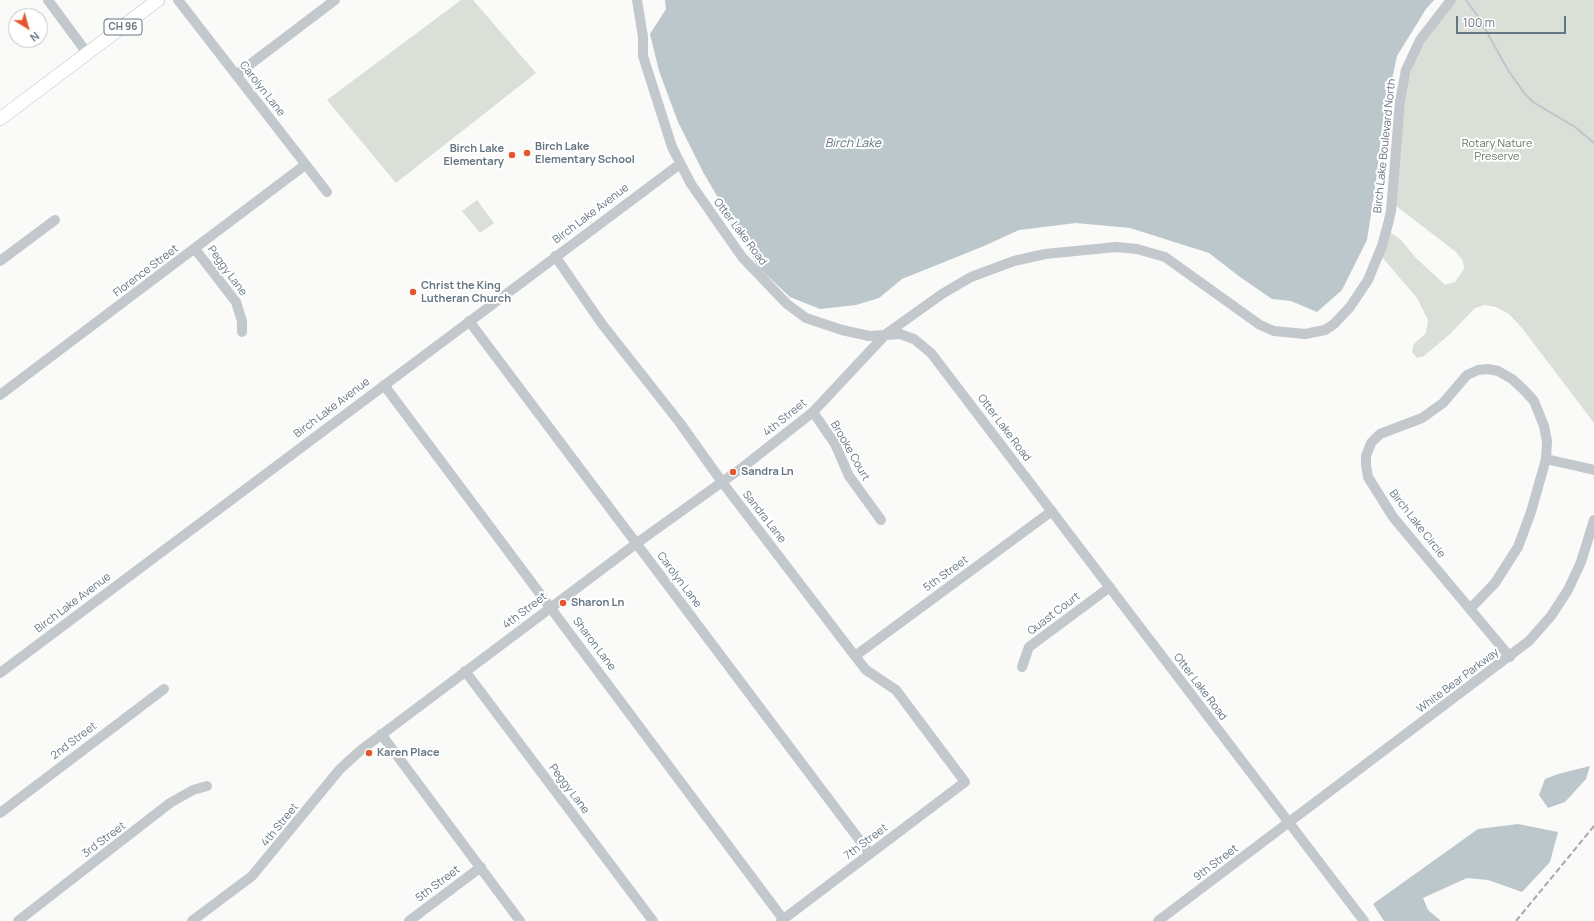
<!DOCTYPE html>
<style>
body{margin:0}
#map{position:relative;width:1594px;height:921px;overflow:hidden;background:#fafaf8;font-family:Manrope,sans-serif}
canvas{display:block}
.north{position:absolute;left:8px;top:8px;width:40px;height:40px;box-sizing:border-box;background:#fff;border:1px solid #c1c8cd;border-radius:50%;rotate:143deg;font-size:11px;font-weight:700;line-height:16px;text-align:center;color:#657683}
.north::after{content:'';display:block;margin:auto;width:14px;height:18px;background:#e4572e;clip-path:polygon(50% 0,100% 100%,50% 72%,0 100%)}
.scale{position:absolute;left:1456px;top:16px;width:110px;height:18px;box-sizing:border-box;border:2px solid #657683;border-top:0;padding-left:5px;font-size:12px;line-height:14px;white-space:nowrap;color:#657683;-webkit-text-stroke:3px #fff;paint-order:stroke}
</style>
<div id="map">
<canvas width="1594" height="921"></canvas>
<div class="north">N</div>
<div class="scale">100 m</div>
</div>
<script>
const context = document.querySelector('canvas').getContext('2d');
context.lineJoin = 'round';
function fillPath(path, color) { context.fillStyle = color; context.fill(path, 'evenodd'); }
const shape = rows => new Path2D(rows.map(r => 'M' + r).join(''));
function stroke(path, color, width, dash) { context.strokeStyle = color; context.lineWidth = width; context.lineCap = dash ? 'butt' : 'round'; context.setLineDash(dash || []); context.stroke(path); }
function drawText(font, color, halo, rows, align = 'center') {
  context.font = font + ' Manrope,sans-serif'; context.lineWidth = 4; context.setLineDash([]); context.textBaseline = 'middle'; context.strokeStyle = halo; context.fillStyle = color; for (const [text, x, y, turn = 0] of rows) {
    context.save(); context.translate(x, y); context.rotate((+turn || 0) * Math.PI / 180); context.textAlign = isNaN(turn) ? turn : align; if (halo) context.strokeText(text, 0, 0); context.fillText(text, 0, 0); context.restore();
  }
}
const green = shape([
 [461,0,473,0,536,73,396,183,327,100],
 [1456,0,1594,0,1594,423,1522,328,1509,314,1496,307,1484,305,1475,308,1450,334,1424,356,1417,358,1412,352,1414,344,1426,333,1428,320,1417,298,1382,257,1390,232,1401,240,1416,258,1445,285,1455,282,1464,269,1463,261,1456,252,1395,205,1405,100,1412,68,1424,42],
 [477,200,494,223,480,233,462,211]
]);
const water = shape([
 [665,0,1434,0,1426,9,1397,56,1382,127,1376,181,1367,240,1342,290,1317,312,1291,301,1272,299,1240,277,1209,253,1130,228,1076,223,1019,230,984,246,902,279,879,298,856,305,820,309,790,297,759,268,703,172,678,122,659,71,650,34,666,9],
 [1590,766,1586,779,1565,802,1548,808,1539,795,1545,779,1558,774],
 [1518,824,1558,832,1550,862,1522,892,1488,880,1467,878,1423,898,1428,910,1441,921,1384,921,1373,904,1478,829]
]);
const stream = shape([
 [1466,0,1479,18,1508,70,1525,94,1533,102,1575,127,1594,143]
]);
const minor = shape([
 [48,0,87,53],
 [178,0,327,192],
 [637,0,643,37,643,56,672,147,691,184,742,257,787,304,806,318,842,330,869,336,900,334,914,339,931,353,1364,921],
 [236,75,335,0],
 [195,249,236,302,242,321,242,332],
 [555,256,602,324,680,423,722,482,855,656,866,670,896,690,965,782,781,921],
 [0,261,55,220],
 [469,321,870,854],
 [384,385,783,919],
 [0,395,305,165],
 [813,412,835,444,849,476,881,520],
 [1470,609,1495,583,1518,547,1531,512,1546,459,1594,470],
 [855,656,1052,511],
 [1510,657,1393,517,1368,477,1366,465,1366,456,1371,443,1380,434,1422,418,1443,403,1467,375,1478,370,1488,369,1498,371,1512,379,1523,389,1534,401,1544,426,1547,441,1546,459],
 [1022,667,1029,647,1110,587],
 [465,671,653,921],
 [0,673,680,164],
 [381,734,520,921],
 [0,813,164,689],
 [18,921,170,803,193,790,207,786],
 [192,921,252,876,340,769,361,750,637,543,743,467,813,412,886,334,942,294,971,277,1014,261,1045,254,1116,247,1137,249,1165,257,1260,325,1274,331,1305,334,1325,330,1334,324,1350,307,1368,280,1382,246,1388,224,1391,211,1400,101,1406,70,1420,40,1451,0],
 [409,921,481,867],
 [1158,921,1529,641,1551,616,1568,590,1581,562,1594,520]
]);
const major = shape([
 [0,119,158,0]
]);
const rail = shape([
 [1516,921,1594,826]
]);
const markers = [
 [527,153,4,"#e4572e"],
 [512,155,4,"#e4572e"],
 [413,292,4,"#e4572e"],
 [733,472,4,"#e4572e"],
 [563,603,4,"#e4572e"],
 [369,753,4,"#e4572e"]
];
const shields = [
 [123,27,38]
];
const shieldNames = [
 ["CH 96",123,27]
];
const streetNames = [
 ["Carolyn Lane",262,89,52],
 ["Birch Lake Boulevard North",1385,146,-84],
 ["Birch Lake Avenue",591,214,-37],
 ["Otter Lake Road",740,232,53],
 ["Florence Street",146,271,-37],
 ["Peggy Lane",227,271,54],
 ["Birch Lake Avenue",332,408,-37],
 ["4th Street",785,418,-39],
 ["Otter Lake Road",1004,428,53],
 ["Brooke Court",850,451,60],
 ["Sandra Lane",764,517,52],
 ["Birch Lake Circle",1417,524,52],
 ["5th Street",946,574,-36],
 ["Carolyn Lane",679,580,53],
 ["Birch Lake Avenue",73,603,-37],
 ["4th Street",525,611,-37],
 ["Quast Court",1054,614,-37],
 ["Sharon Lane",594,644,53],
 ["White Bear Parkway",1458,681,-37],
 ["Otter Lake Road",1200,687,53],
 ["2nd Street",74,741,-37],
 ["Peggy Lane",569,789,53],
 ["4th Street",280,825,-51],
 ["3rd Street",104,840,-37],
 ["7th Street",866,842,-37],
 ["9th Street",1216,863,-37],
 ["5th Street",438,884,-37]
];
const parkNames = [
 ["Rotary Nature",1497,144],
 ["Preserve",1497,157]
];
const poiNames = [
 ["Birch Lake",535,147],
 ["Elementary School",535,160],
 ["Birch Lake",504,149,"right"],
 ["Elementary",504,162,"right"],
 ["Christ the King",421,286],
 ["Lutheran Church",421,299],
 ["Sandra Ln",741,472],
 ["Sharon Ln",571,603],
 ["Karen Place",377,753]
];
const waterNames = [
 ["Birch Lake",853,144]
];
fillPath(green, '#dadfd7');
fillPath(water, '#bbc7cb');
stroke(stream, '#bbc7cb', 2);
stroke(major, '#b5babe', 14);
stroke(minor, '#c3c8cc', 10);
stroke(major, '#fff', 13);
stroke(rail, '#a2aab0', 2, [6, 3]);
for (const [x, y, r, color] of markers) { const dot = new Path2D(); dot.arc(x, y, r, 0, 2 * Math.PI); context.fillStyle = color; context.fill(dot); stroke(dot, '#fff', 1.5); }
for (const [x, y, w] of shields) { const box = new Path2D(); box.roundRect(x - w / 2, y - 8, w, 16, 3); context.fillStyle = '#fff'; context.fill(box); stroke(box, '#657683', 1); }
drawText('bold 10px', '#657683', null, shieldNames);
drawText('11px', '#657683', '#fff', streetNames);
drawText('11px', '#687a64', '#fff', parkNames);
drawText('bold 11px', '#657683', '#fff', poiNames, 'left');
drawText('italic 12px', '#60757c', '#fff', waterNames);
</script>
